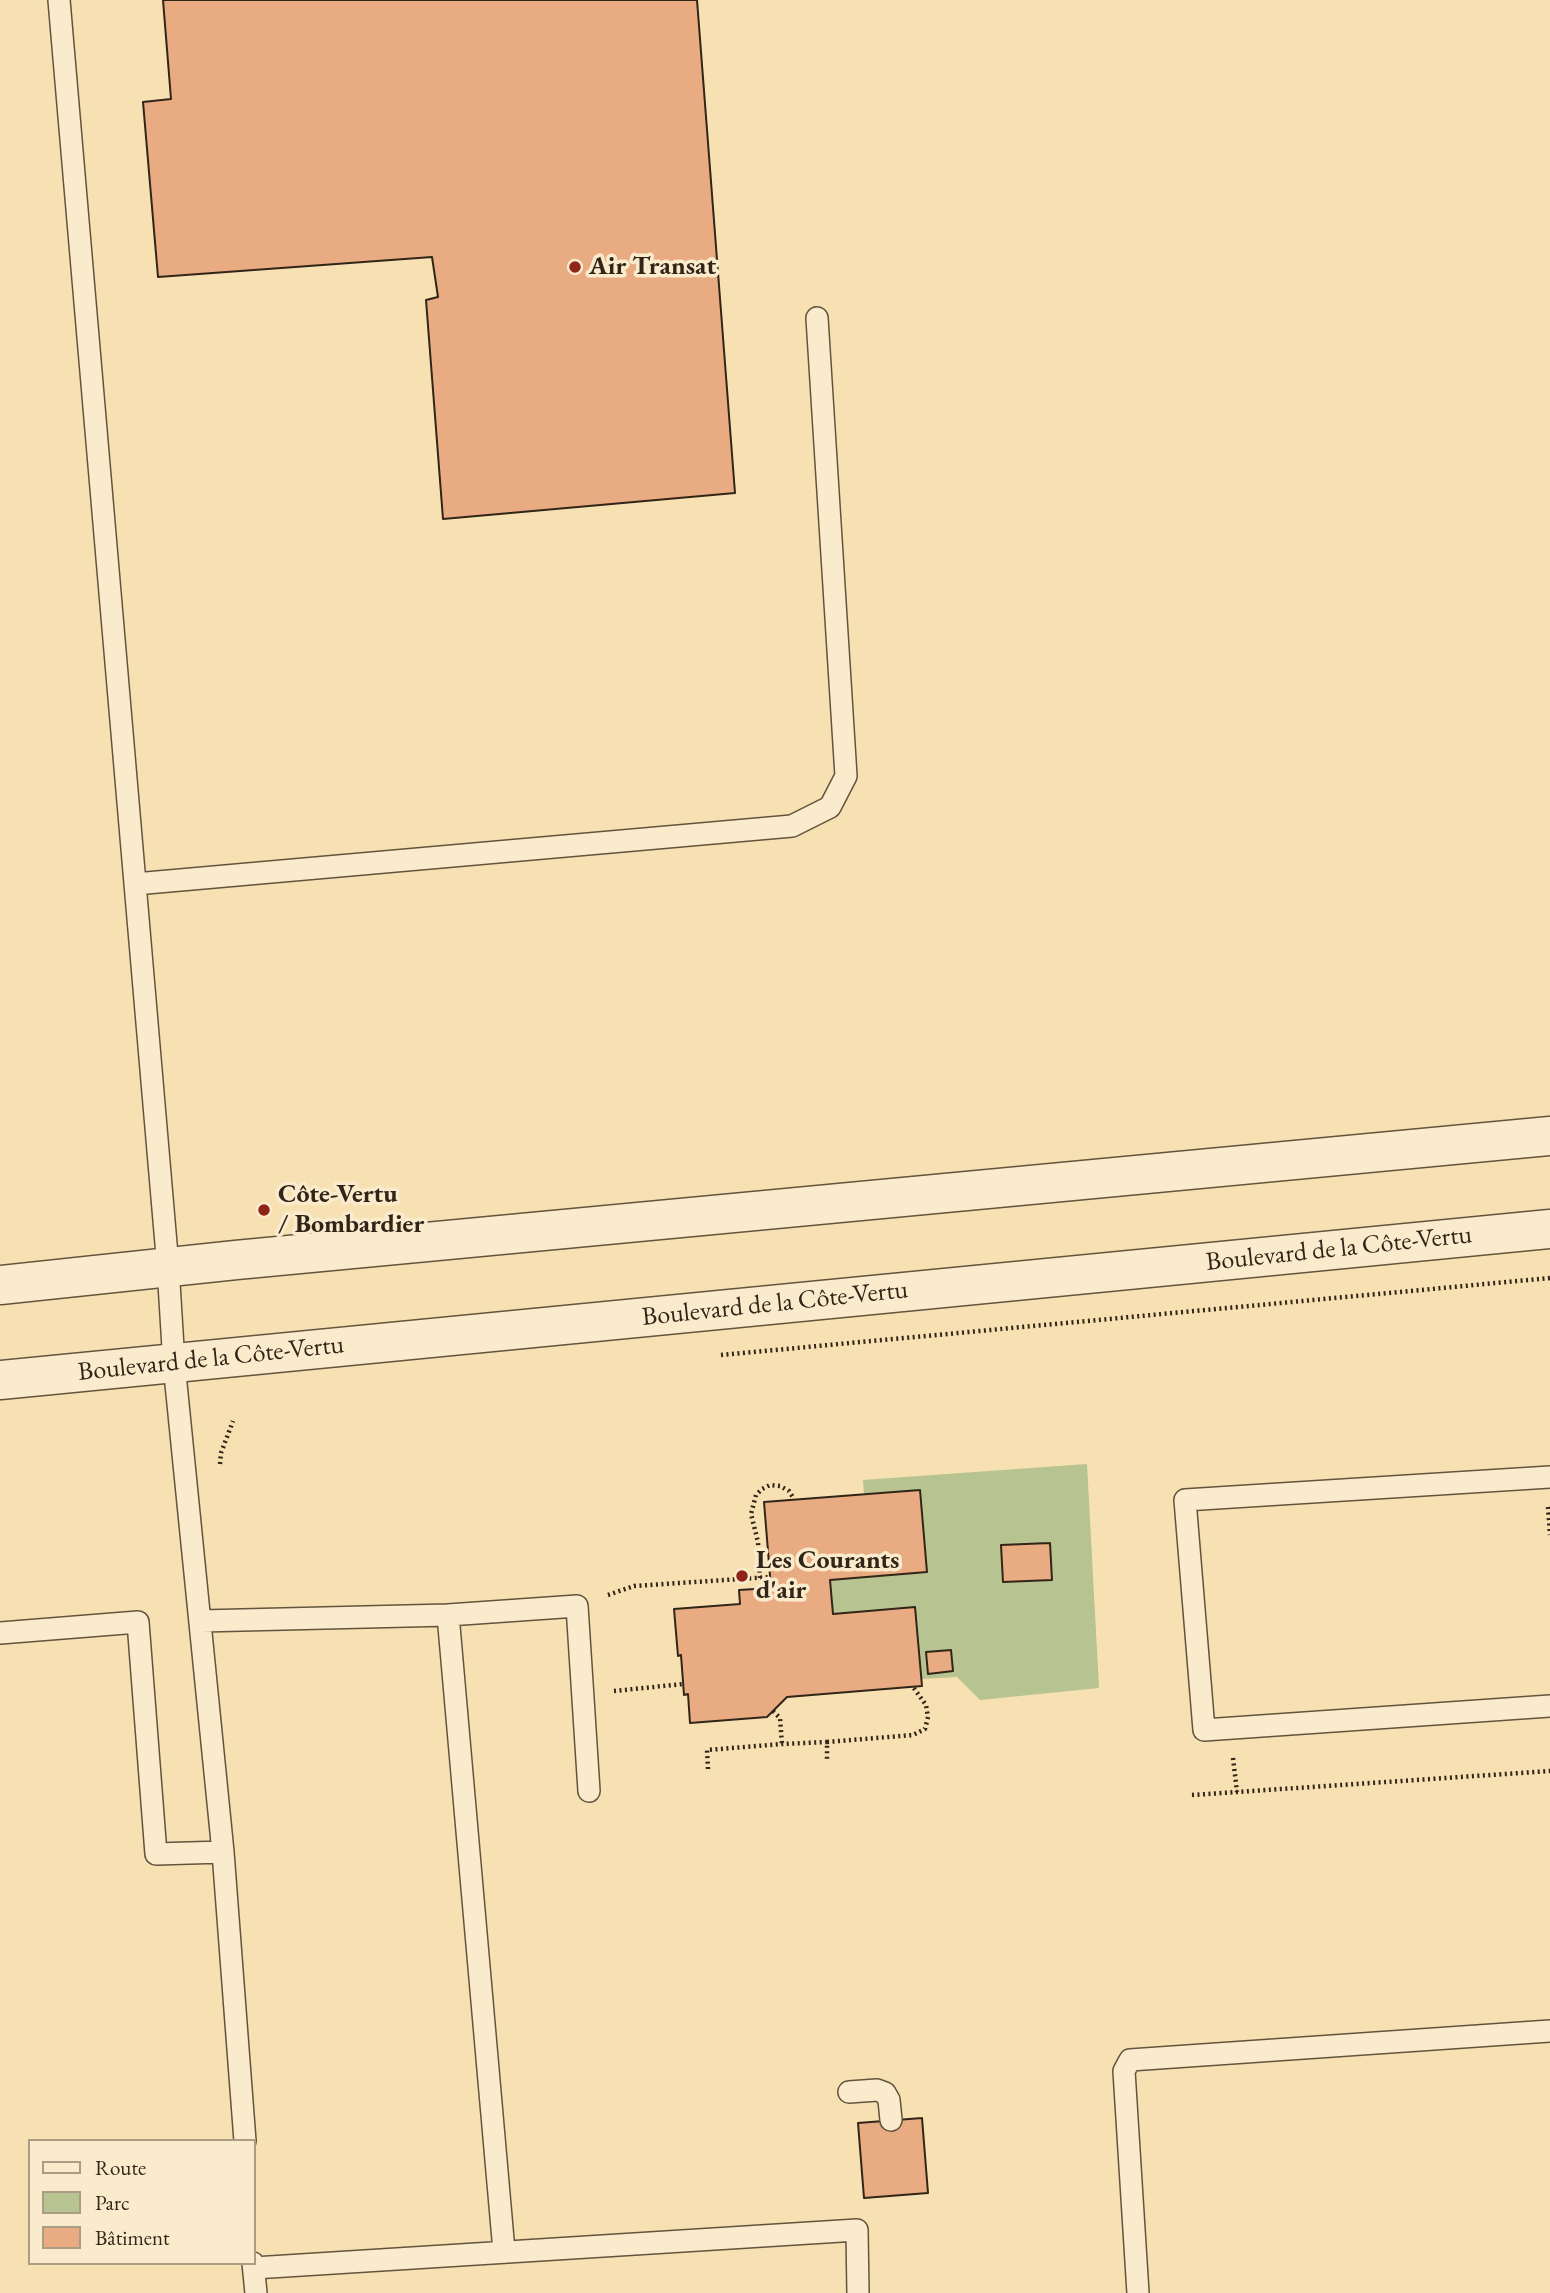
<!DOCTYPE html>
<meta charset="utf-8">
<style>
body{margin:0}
#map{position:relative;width:1550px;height:2293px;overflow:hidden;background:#f7e0b2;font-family:"EB Garamond",serif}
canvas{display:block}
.legend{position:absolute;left:28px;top:2139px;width:228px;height:126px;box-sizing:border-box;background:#faebcd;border:2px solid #aa9c85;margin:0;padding:9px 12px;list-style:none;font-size:21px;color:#312518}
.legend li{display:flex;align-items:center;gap:14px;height:35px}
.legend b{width:35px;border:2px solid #aa9c85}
</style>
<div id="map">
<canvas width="1550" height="2293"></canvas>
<ul class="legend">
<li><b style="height:9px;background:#faebcd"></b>Route</li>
<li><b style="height:19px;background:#b7c390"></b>Parc</li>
<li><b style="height:19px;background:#e9ab82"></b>Bâtiment</li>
</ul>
</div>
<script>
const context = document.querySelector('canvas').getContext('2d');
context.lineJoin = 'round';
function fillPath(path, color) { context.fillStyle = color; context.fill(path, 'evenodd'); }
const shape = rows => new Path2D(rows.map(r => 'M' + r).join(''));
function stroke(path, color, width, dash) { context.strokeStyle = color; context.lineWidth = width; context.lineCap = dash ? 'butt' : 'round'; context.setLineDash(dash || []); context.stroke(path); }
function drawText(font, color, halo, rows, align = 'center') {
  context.font = font + ' "EB Garamond",serif'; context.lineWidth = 7; context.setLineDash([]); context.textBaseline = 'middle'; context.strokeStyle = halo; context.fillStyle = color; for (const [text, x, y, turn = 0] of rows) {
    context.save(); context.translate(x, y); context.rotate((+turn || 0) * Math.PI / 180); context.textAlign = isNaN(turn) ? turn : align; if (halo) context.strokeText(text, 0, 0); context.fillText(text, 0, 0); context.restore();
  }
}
const green = shape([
 [1087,1464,1099,1688,980,1700,957,1677,921,1679,915,1608,833,1614,830,1580,927,1572,920,1490,864,1494,863,1480]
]);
const building = shape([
 [163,0,697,0,735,493,443,519,426,300,438,297,432,257,158,277,143,102,171,99,163,0],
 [920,1490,927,1572,830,1580,833,1614,915,1607,922,1686,787,1697,767,1717,690,1723,688,1694,684,1695,681,1655,678,1656,674,1609,740,1604,739,1590,771,1588,764,1502,920,1490],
 [1050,1543,1052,1580,1003,1582,1001,1545,1050,1543],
 [951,1650,953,1671,928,1674,926,1652,951,1650],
 [922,2118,928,2193,864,2198,858,2123,922,2118]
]);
const path = shape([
 [721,1355,1550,1278],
 [220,1464,221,1453,233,1421],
 [1548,1507,1550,1535],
 [760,1578,758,1542,751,1514,756,1495,762,1489,770,1485,780,1486,789,1491,794,1499],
 [608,1595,634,1586,770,1577],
 [614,1691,683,1684],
 [773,1711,780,1718,782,1744],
 [827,1742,913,1735,925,1729,928,1717,926,1705,913,1687],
 [1233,1758,1237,1792],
 [708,1769,707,1750,782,1744,827,1742,827,1759],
 [1192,1795,1550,1771]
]);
const service = shape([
 [59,0,168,1267,174,1364,223,1852],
 [135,884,792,826,830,807,846,776,817,318],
 [1550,1477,1185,1500,1204,1730,1550,1706],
 [448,1615,504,2251],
 [201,1621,448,1615,577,1606,589,1791],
 [0,1633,138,1622,156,1854,223,1852,245,2141],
 [849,2092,877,2090,885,2093,889,2100,891,2120],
 [253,2263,256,2293],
 [254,2268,857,2230,858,2293],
 [1138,2293,1124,2071,1130,2060,1550,2031]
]);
const tertiary = shape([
 [0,1285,236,1260,1550,1136],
 [0,1380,1550,1229]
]);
const markers = [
 [575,267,7,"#8f2418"],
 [264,1210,7,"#8f2418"],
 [742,1576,7,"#8f2418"]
];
const poiNames = [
 ["Air Transat",589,267],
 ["Côte-Vertu",278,1195],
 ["/ Bombardier",278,1225],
 ["Les Courants",756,1561],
 ["d'air",756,1591]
];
const streetNames = [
 ["Boulevard de la Côte-Vertu",1339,1249,-6],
 ["Boulevard de la Côte-Vertu",775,1304,-6],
 ["Boulevard de la Côte-Vertu",211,1359,-6]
];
fillPath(green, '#b7c390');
fillPath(building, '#e9ab82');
stroke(building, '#312518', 2);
stroke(service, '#62543e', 24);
stroke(tertiary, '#62543e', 41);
stroke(path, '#312518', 4.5, [2, 3.5]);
stroke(service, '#faebcd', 21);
stroke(tertiary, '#faebcd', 38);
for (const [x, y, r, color] of markers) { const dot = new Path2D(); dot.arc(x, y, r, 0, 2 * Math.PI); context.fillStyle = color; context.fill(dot); stroke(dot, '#faebcd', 2.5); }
drawText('bold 26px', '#312518', '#faebcd', poiNames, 'left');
drawText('26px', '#312518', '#faebcd', streetNames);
</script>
